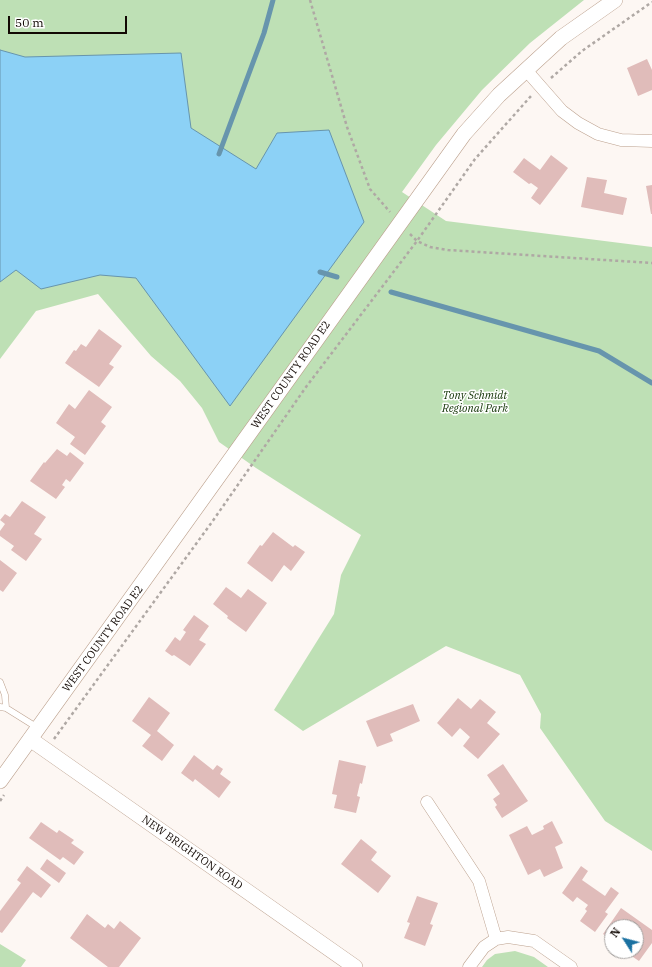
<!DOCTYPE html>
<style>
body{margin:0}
#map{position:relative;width:652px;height:967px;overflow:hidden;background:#fdf7f3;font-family:"IBM Plex Serif",serif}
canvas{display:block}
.north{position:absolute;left:604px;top:919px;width:40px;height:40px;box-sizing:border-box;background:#fff;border:1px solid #a09d9b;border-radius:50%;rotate:306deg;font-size:11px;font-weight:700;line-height:16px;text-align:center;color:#120904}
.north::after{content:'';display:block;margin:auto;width:14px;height:18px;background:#1b71a1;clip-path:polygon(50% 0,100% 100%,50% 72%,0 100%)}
.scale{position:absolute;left:8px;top:16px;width:119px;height:18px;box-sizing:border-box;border:2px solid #120904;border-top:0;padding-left:5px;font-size:12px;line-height:14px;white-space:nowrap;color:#120904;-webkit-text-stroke:3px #fff;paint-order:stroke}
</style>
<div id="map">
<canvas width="652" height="967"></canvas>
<div class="north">N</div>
<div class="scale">50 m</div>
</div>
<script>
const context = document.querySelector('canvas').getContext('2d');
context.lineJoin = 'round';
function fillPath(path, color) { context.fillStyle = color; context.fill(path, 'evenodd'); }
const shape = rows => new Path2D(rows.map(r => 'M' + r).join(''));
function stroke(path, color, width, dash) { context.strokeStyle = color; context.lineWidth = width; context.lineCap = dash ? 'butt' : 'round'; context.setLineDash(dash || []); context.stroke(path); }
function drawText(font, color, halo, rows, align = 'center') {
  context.font = font + ' "IBM Plex Serif",serif'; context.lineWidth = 3; context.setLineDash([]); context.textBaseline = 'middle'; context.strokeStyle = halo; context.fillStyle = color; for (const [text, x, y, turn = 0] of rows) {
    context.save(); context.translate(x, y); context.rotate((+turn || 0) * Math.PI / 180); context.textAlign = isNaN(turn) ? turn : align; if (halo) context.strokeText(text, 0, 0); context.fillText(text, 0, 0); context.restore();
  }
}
const green = shape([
 [0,0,584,0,530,43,482,90,436,145,402,192,446,221,652,247,652,851,605,821,540,728,541,714,520,675,446,646,303,731,274,710,334,614,341,575,361,535,256,468,219,442,202,408,180,381,151,356,98,294,36,311,0,359],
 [0,944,26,960,21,967,0,967],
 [515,951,534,957,548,967,482,967,487,960,495,954]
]);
const water = shape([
 [0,50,25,57,181,53,191,128,256,169,277,133,329,130,364,222,230,406,136,278,100,275,41,289,16,270,0,282,0,50]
]);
const stream = shape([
 [219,154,264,33,273,0],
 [320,272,337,277],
 [391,292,599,351,652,383]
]);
const building = shape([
 [647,59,652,70,652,90,638,96,627,68],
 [551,155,568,168,540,205,531,198,538,188,531,183,529,184,513,172,524,158,540,170],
 [587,177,607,180,604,193,627,198,623,215,581,207],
 [652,185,652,214,651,214,646,186],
 [99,329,122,346,109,364,114,367,99,387,65,363,74,350,76,351,81,344,86,347],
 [89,390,112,407,101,422,106,426,85,455,70,444,75,437,56,423,69,404,75,409],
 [57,449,67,456,70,452,84,463,70,482,66,479,62,485,65,487,56,499,30,481,44,462,45,463],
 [22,501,46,517,34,534,42,539,26,561,11,550,14,546,0,536,0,531,5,524,0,520,5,514,10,517],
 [273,532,293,547,295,545,305,552,291,571,284,565,272,582,247,563,260,545,262,546],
 [0,560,17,573,3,592,0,590],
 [226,587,241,598,248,589,267,603,246,632,227,618,228,616,213,604],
 [194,615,209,626,199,640,206,644,190,666,174,655,172,656,165,651,175,637,180,641,186,632,183,630],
 [149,697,170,713,157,731,174,745,162,761,142,746,151,735,132,721],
 [458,698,471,709,480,699,496,712,487,723,500,734,478,759,463,746,470,737,460,728,452,737,437,723],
 [413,704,420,721,390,734,393,741,377,747,366,721],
 [194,755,213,770,217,765,223,769,220,774,231,782,219,798,195,779,193,782,181,773],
 [339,760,366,766,362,784,360,783,357,796,360,797,356,813,334,808,337,795,332,794],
 [503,764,528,801,502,818,495,807,497,805,493,799,500,794,487,775],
 [552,821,563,843,555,847,563,868,544,877,540,869,528,875,509,835,527,826,532,835,544,829,543,826],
 [41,822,57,833,59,830,74,840,71,843,84,852,74,865,63,857,60,860,29,838],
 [361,839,377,852,371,860,391,876,378,893,341,864],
 [47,859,66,873,59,883,40,869],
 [27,866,51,885,41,898,33,892,2,933,0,932,0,911,21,883,17,880],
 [581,866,588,871,582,880,605,896,611,887,619,893,605,912,608,914,595,932,580,921,587,911,585,909,588,905,577,897,573,902,562,893],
 [417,896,438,903,430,924,433,925,425,946,404,938,410,923,407,922],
 [621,908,652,930,652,943,639,961,624,951,636,951,636,927,612,927,612,940,603,934],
 [87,914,105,928,108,924,114,929,120,921,141,938,119,967,108,967,70,938]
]);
const path = shape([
 [310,0,347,127,370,189,390,212],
 [551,78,582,51,652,2],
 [410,234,417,241,430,247,448,250,652,263],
 [54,739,212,522,306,387,417,241,475,159,531,96],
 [0,801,4,795]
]);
const service = shape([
 [0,682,5,695,6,708],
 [0,707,6,708,38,728]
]);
const minor = shape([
 [526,70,562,111,578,123,598,134,621,140,652,141],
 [427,802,479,881,496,939],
 [469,967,484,947,496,939,508,937,534,941,571,967]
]);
const tertiary = shape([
 [30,739,355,967],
 [0,781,464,134,499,95,561,38,615,0]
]);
const streetNames = [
 ["WEST COUNTY ROAD E2",291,375,-55],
 ["WEST COUNTY ROAD E2",103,639,-54],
 ["NEW BRIGHTON ROAD",192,853,35]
];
const parkNames = [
 ["Tony Schmidt",475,396],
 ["Regional Park",475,409]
];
fillPath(green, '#bee0b5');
fillPath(water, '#8cd1f6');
stroke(water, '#6795ad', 1);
stroke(stream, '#6795ad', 5);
fillPath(building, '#e0bcba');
stroke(service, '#bca18e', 7);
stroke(minor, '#bca18e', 13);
stroke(tertiary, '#bca18e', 16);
stroke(path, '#afa8a4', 2.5, [3, 3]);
stroke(service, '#fff', 6);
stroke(minor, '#fff', 12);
stroke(tertiary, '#fff', 15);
drawText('11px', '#120904', '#fff', streetNames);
drawText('italic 11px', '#113304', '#fff', parkNames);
</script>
